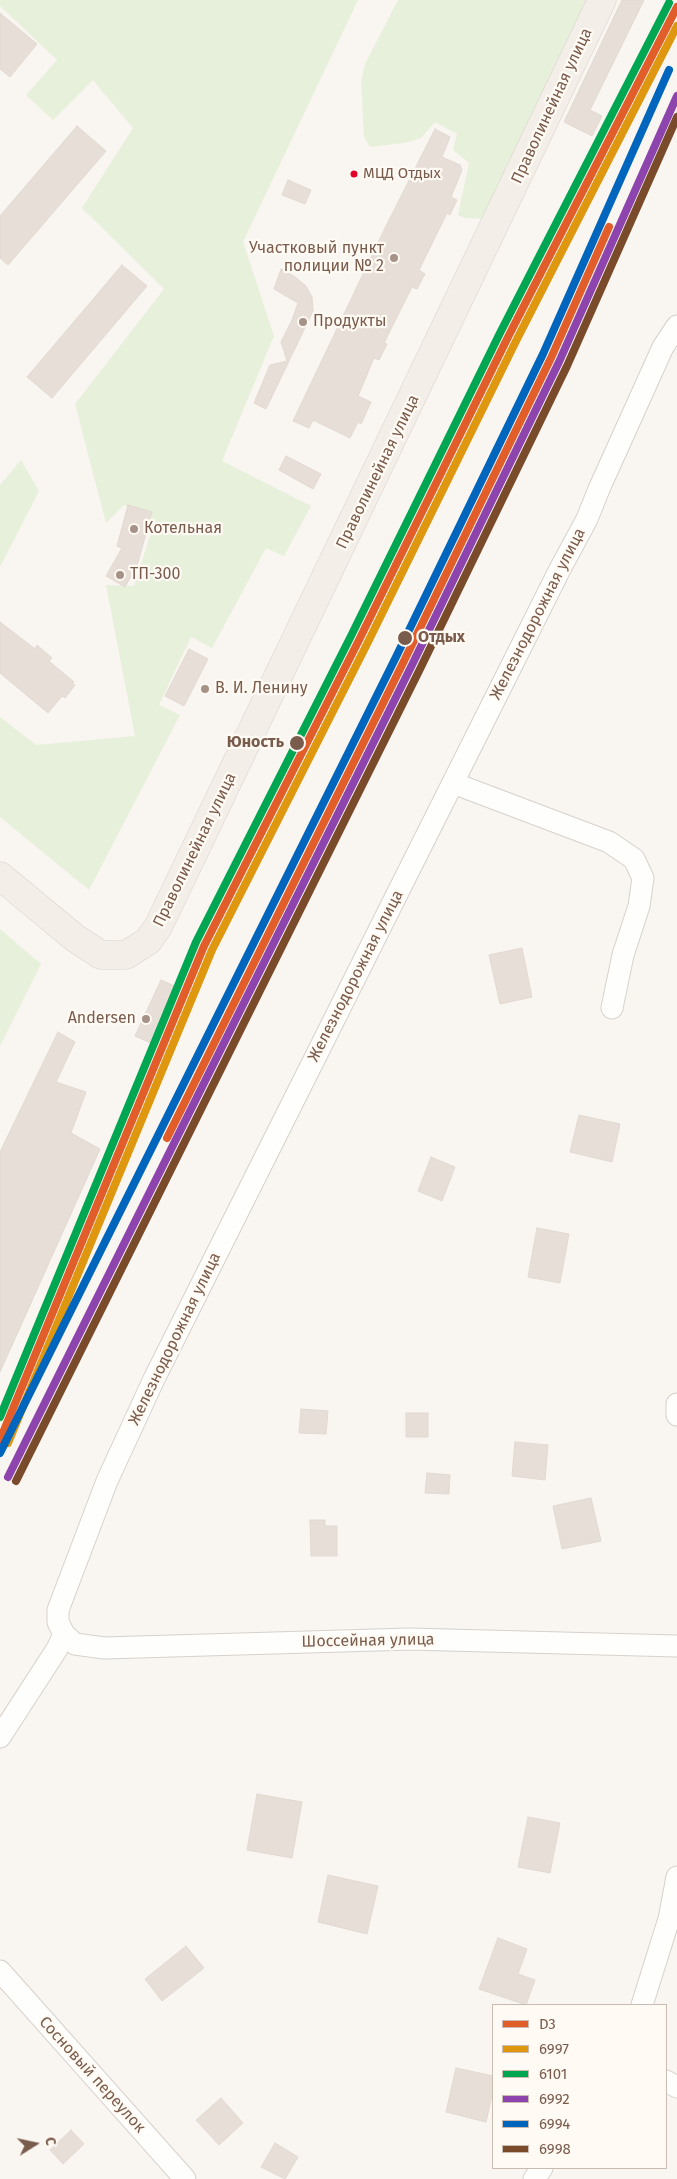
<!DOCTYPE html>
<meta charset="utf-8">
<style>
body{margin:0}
#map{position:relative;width:677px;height:2179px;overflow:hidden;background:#f9f5f0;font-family:"Fira Sans",sans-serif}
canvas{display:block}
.legend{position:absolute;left:492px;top:2004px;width:175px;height:165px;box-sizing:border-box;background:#fffaf3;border:1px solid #cabbb1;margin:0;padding:6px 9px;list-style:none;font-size:15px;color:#7a5c4d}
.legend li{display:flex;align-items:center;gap:10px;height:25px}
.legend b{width:25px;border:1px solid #cabbb1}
.north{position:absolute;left:10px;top:2119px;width:50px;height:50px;-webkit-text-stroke:4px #fffaf3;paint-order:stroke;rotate:80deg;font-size:14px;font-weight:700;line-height:20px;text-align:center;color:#7a5c4d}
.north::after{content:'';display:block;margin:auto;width:18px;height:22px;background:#7a5c4d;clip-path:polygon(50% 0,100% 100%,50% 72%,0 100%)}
</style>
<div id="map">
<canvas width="677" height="2179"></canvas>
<ul class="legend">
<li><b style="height:6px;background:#e15d29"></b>D3</li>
<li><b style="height:6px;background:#de970f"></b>6997</li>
<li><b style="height:6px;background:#00a651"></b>6101</li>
<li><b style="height:6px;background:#8e44ad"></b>6992</li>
<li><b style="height:6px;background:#0065bd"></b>6994</li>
<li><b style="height:6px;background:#7a4b2a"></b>6998</li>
</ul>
<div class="north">С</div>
</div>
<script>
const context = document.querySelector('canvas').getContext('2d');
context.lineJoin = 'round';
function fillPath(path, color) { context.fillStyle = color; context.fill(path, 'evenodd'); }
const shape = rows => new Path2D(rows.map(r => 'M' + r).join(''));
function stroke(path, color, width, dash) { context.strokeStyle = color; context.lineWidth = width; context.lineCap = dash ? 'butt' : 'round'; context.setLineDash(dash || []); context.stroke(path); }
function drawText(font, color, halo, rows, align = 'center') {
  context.font = font + ' "Fira Sans",sans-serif'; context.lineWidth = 4.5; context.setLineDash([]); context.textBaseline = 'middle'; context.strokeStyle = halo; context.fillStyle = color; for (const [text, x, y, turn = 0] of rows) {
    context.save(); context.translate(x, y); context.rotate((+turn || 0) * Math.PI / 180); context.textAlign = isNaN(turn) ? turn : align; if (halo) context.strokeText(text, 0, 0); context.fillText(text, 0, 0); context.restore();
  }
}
const green = shape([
 [0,0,358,0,243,242,274,336,222,461,311,506,284,556,266,548,212,648,191,637,159,705,180,715,89,890,0,817,0,717,36,745,135,736,106,585,134,586,154,523,124,505,106,523,75,404,164,289,82,208,133,128,93,80,53,120,26,95,57,60,0,6],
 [398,0,597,0,493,219,465,218,458,215,469,163,453,150,457,134,435,122,421,138,404,143,370,147,364,137,361,82,365,64],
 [21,460,39,491,0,567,0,485],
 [0,929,41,964,0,1046]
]);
const building = shape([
 [622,0,644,0,590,110,602,116,592,136,564,122,622,0],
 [0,13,37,44,10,77,0,69,0,13],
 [77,126,106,151,8,265,0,258,0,216,77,126],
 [435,129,450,137,442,157,460,165,462,170,451,197,457,200,450,215,447,213,419,270,425,274,417,289,412,287,384,343,387,344,379,360,374,358,358,396,371,402,361,424,358,422,350,438,313,420,309,428,293,421,385,228,435,129],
 [288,180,311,190,305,204,282,195,288,180],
 [122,265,147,286,52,398,27,377,122,265],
 [281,269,294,276,306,286,312,297,313,311,266,409,254,403,270,365,287,361,281,342,292,320,298,303,274,289,281,269],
 [286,456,321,474,313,489,279,470,286,456],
 [128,505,152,512,137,566,125,587,106,576,122,548,117,546,128,505],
 [0,622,35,649,37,645,52,658,49,661,74,682,72,683,75,685,65,698,62,696,48,713,0,673,0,622],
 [189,649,208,659,184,706,165,696,189,649],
 [522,948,532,997,500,1004,489,955,522,948],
 [161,980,179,988,153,1044,135,1036,161,980],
 [58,1032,75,1042,56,1082,86,1092,71,1133,100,1149,0,1372,0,1152,58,1032],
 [579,1115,620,1124,612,1162,570,1152,579,1115],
 [431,1157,455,1167,442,1201,418,1191,431,1157],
 [537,1228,569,1234,560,1283,528,1277,537,1228],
 [301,1409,328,1411,326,1434,299,1433,301,1409],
 [406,1413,428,1413,428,1437,406,1437,406,1413],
 [515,1442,548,1445,545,1480,512,1476,515,1442],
 [427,1473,450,1475,449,1494,425,1493,427,1473],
 [591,1498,601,1541,562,1549,553,1506,591,1498],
 [310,1520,325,1520,325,1526,337,1526,337,1556,311,1556,310,1520],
 [257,1794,302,1802,292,1858,247,1850,257,1794],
 [528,1817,560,1823,550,1873,518,1867,528,1817],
 [328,1875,378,1886,367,1934,318,1922,328,1875],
 [498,1938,527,1949,518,1974,535,1980,526,2005,479,1989,498,1938],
 [186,1946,204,1968,162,2001,145,1979,186,1946],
 [456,2068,493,2076,493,2091,486,2122,446,2112,456,2068],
 [221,2098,243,2123,219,2145,196,2120,221,2098],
 [71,2130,84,2144,63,2164,50,2150,71,2130],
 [275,2143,298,2157,285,2179,261,2167,275,2143]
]);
const minor = shape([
 [677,326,663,347,599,489,587,519,560,569,154,1379,107,1481,58,1610,58,1622,64,1634,75,1644,104,1648,410,1639,677,1646],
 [453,783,609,842,634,859,643,878,639,906,623,955,612,1008],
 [677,1404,677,1415],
 [0,1737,57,1649,64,1634],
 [0,1971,185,2179],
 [642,2005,669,1919,677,1877],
 [666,2081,677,2087],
 [534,2179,542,2168]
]);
const major = shape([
 [0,876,75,938,101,955,126,955,148,941,158,927,602,0]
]);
const rail1 = shape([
 [167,1138,404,661,551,358,609,227],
 [0,1440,204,946,359,640,508,337,677,7]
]);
const rail2 = shape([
 [8,1443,212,950,367,644,516,341,677,26]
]);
const rail3 = shape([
 [0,1417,196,942,351,636,500,333,669,3]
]);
const rail4 = shape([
 [8,1477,412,665,559,362,677,96]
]);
const rail5 = shape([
 [0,1453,396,657,543,354,669,70]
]);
const rail6 = shape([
 [16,1481,420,669,567,366,677,117]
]);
const markers = [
 [354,174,4.5,"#e4002b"],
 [394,258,5,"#a69286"],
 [303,322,5,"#a69286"],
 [134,529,5,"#a69286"],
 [120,575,5,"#a69286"],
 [405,638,8,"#7a5c4d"],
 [205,689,5,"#a69286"],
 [297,743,8,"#7a5c4d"],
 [146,1019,5,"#a69286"]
];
const busNames = [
 ["МЦД Отдых",363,174]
];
const streetNames = [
 ["Праволинейная улица",552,106,-65],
 ["Праволинейная улица",378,472,-64],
 ["Железнодорожная улица",538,614,-63],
 ["Праволинейная улица",195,850,-64],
 ["Железнодорожная улица",356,976,-63],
 ["Железнодорожная улица",175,1339,-64],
 ["Шоссейная улица",368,1641,-1],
 ["Сосновый переулок",92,2075,48]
];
const poiNames = [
 ["Участковый пункт",384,249,"right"],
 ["полиции № 2",384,267,"right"],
 ["Продукты",313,322],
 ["Котельная",144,529],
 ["ТП-300",130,575],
 ["В. И. Ленину",215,689],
 ["Andersen",136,1019,"right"]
];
const stopNames = [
 ["Отдых",418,638],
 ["Юность",284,743,"right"]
];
fillPath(green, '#e7f0db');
fillPath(building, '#e6ded7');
stroke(building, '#e2d8d2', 1);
stroke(minor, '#d7d1cb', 23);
stroke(major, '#dad1cc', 29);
stroke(minor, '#fefefd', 21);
stroke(major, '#f3eee8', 28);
stroke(rail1, '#e15d29', 8);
stroke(rail2, '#de970f', 8);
stroke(rail3, '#00a651', 8);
stroke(rail4, '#8e44ad', 8);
stroke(rail5, '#0065bd', 8);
stroke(rail6, '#7a4b2a', 8);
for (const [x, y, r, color] of markers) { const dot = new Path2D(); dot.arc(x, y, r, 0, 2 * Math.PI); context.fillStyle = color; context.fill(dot); stroke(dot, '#fffaf3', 2); }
drawText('15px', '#7a5c4d', '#fffaf3', busNames, 'left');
drawText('16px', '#7a5c4d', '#fffaf3', streetNames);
drawText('16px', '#7a5c4d', '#fffaf3', poiNames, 'left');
drawText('bold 16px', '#7a5c4d', '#fffaf3', stopNames, 'left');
</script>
